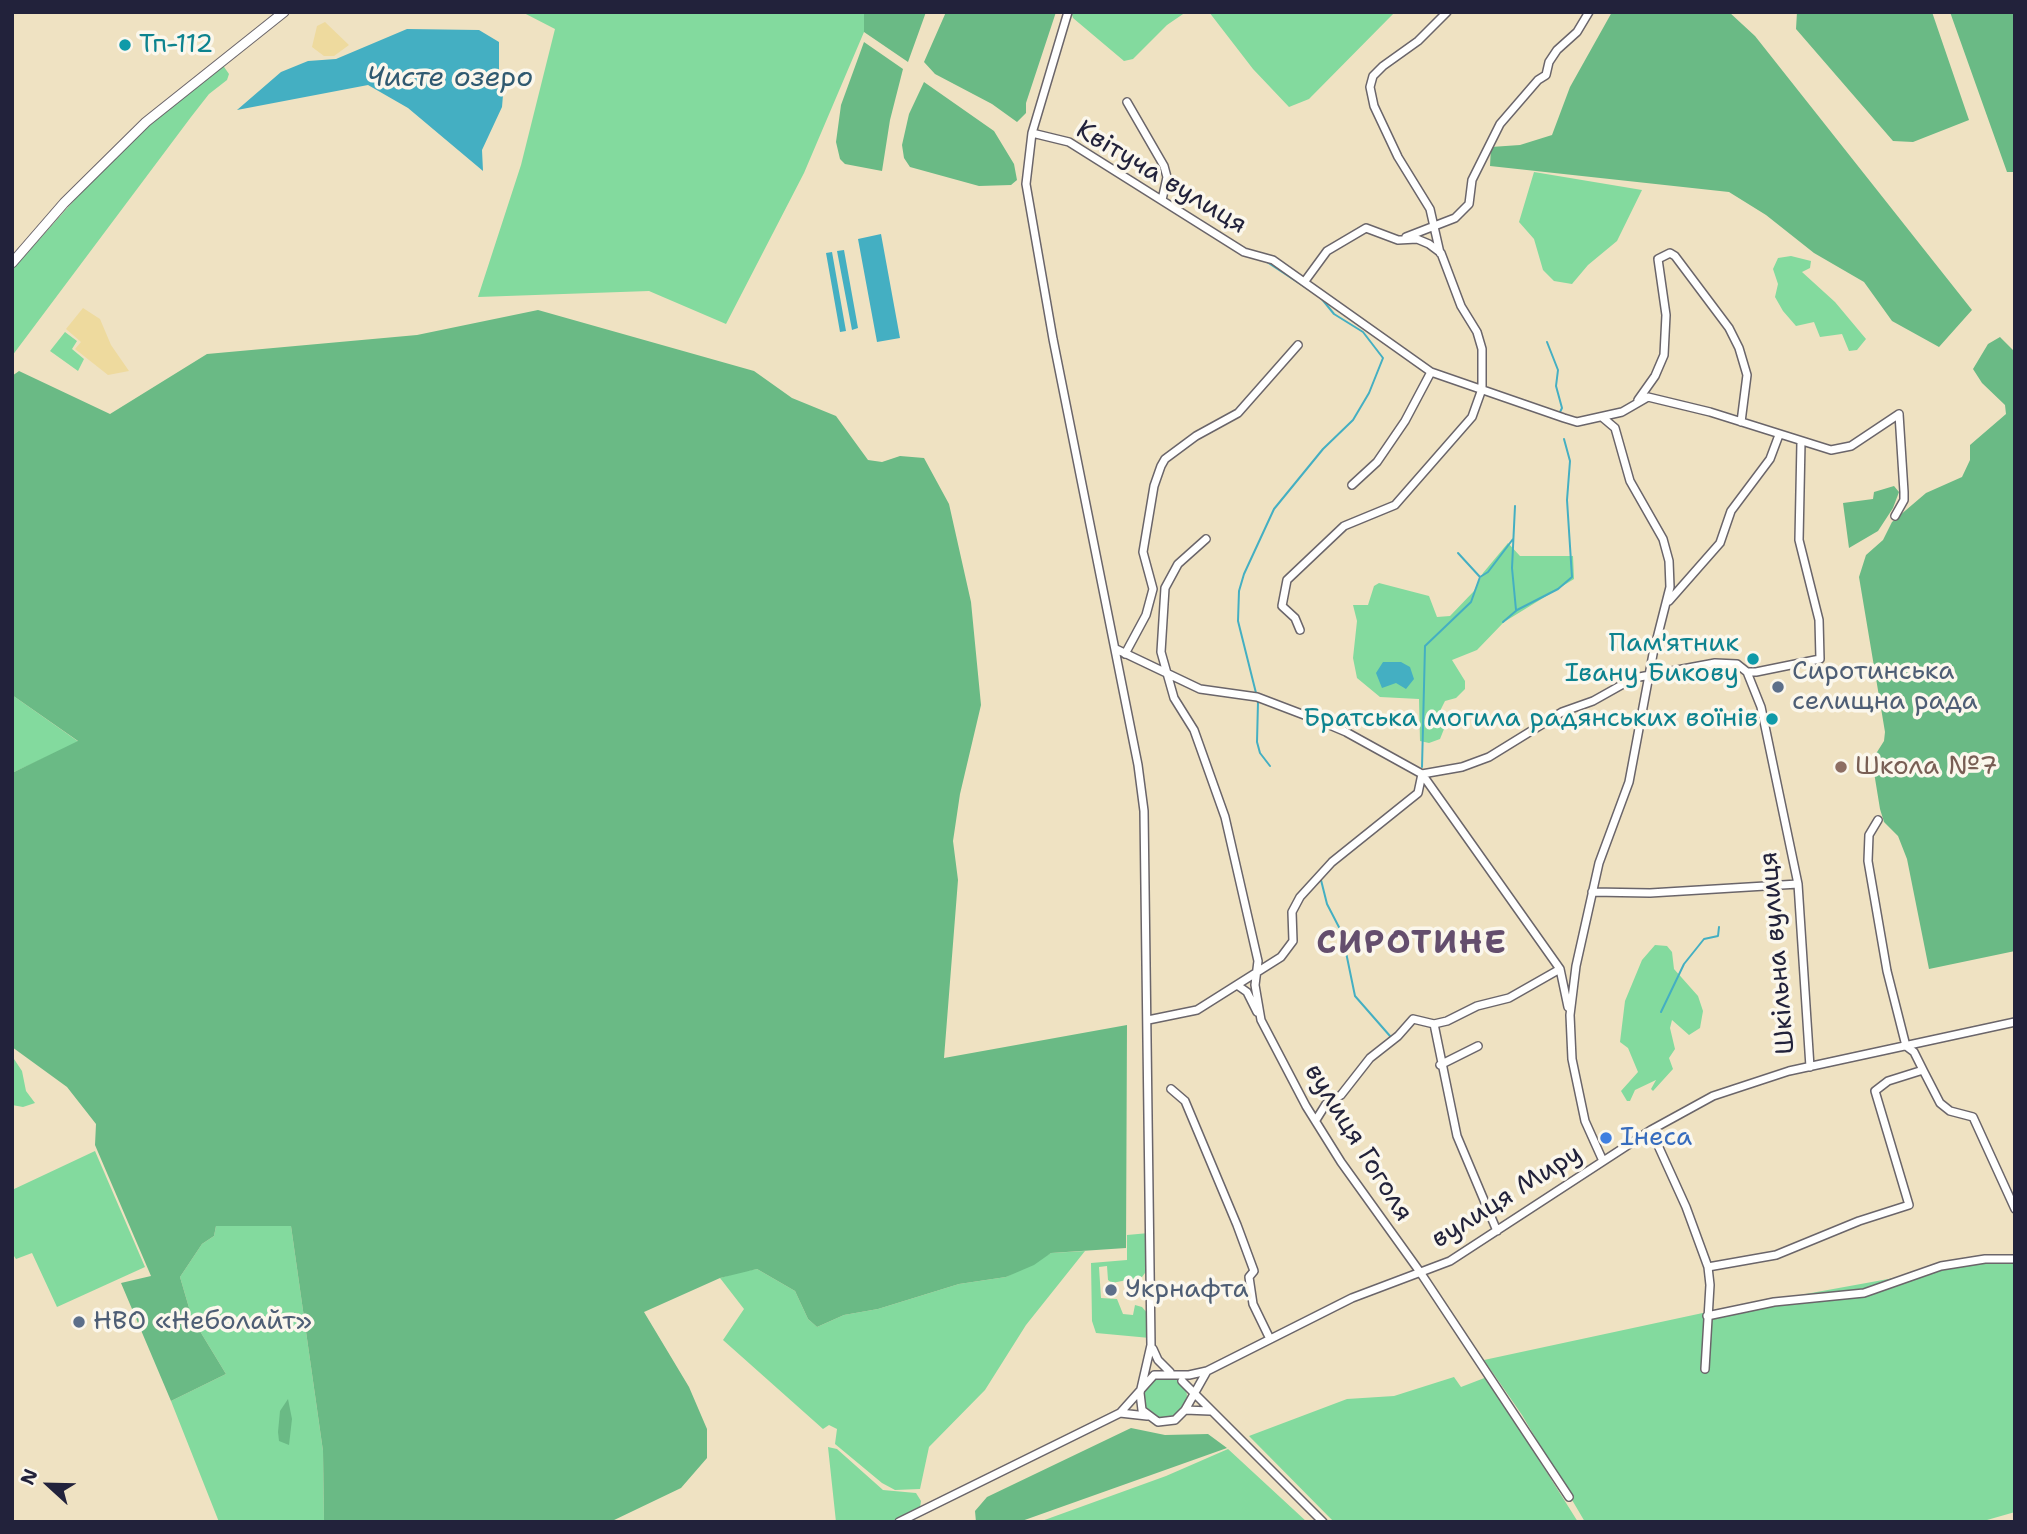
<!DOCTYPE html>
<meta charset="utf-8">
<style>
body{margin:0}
#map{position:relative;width:2027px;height:1534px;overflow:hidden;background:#efe2c2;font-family:"Shantell Sans",sans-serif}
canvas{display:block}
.frame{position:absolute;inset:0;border:14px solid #22223b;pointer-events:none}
.north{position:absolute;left:14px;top:1450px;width:70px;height:70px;-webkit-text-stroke:5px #fbf7ec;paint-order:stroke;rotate:292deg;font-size:19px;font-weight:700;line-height:28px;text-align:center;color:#22223b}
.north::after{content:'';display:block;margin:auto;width:24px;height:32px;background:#22223b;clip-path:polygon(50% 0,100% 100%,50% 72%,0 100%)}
</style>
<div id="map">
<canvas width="2027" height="1534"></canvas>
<div class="frame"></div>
<div class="north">N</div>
</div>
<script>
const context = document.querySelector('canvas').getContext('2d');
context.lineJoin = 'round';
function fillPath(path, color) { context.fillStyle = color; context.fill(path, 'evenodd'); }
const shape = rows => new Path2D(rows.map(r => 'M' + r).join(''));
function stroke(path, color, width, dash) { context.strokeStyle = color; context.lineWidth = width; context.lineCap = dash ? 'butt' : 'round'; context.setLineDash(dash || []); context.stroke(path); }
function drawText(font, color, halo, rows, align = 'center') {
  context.font = font + ' "Shantell Sans",sans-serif'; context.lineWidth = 7; context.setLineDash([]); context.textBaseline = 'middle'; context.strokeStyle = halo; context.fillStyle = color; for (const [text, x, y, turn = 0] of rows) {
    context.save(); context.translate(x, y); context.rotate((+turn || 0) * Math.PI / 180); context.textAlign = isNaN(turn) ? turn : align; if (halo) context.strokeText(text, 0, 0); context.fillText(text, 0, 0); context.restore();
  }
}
const green = shape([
 [522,12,864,12,864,32,804,173,726,324,649,291,478,297,521,165,555,29],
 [1071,12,1186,12,1167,25,1133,59,1124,61,1073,18],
 [1209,12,1395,12,1309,99,1289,107,1253,69],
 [222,64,229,74,227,80,209,94,191,117,12,356,12,270,86,187,171,105],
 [1534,172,1642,190,1617,241,1588,265,1572,284,1554,281,1543,270,1534,239,1519,222],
 [1791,256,1811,261,1810,268,1802,272,1835,302,1866,339,1857,350,1849,351,1842,334,1820,337,1814,322,1796,326,1783,311,1775,297,1778,284,1773,269,1778,258],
 [65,332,77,341,72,349,84,359,78,371,50,351],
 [1508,543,1520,556,1573,556,1574,579,1504,622,1477,650,1452,660,1465,681,1465,689,1456,698,1445,701,1441,709,1444,729,1440,739,1429,743,1420,741,1419,699,1380,697,1357,678,1353,658,1357,621,1353,605,1368,605,1374,586,1379,583,1429,596,1437,617,1450,616,1474,591,1483,573],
 [12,695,79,742,12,773],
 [1655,945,1667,946,1672,952,1674,969,1698,996,1703,1011,1700,1028,1689,1035,1672,1020,1670,1028,1675,1049,1669,1058,1673,1069,1653,1091,1651,1089,1656,1080,1635,1090,1630,1101,1627,1101,1621,1091,1638,1072,1628,1048,1620,1042,1625,1001,1642,960],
 [12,1056,22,1071,26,1091,35,1103,23,1107,12,1105],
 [95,1151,145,1267,57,1307,32,1253,16,1259,12,1253,12,1190],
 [216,1226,291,1226,323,1451,324,1522,219,1522,171,1401,226,1374,192,1318,180,1277,202,1244,214,1236],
 [1149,1233,1148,1269,1142,1277,1112,1283,1108,1280,1107,1266,1099,1267,1101,1298,1117,1299,1123,1314,1133,1315,1135,1305,1142,1307,1148,1314,1150,1338,1096,1333,1092,1321,1091,1263,1127,1260,1127,1235],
 [1085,1251,1026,1325,985,1390,929,1447,920,1489,895,1490,882,1483,835,1444,837,1429,829,1425,823,1429,723,1340,744,1309,720,1278,740,1272,757,1269,795,1291,808,1319,817,1327,844,1315,878,1309,959,1284,1006,1277,1051,1253],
 [2015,1256,2015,1512,1980,1522,1585,1522,1522,1415,1484,1360,1712,1311],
 '1143 1397a22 22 0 1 1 44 0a22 22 0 1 1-44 0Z',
 [1454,1377,1461,1387,1487,1377,1578,1522,1334,1522,1249,1436,1347,1399,1394,1396],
 [828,1447,837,1449,883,1490,916,1493,921,1501,920,1508,890,1522,836,1522],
 [1228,1449,1307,1522,1039,1522,1166,1476]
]);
const forest = shape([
 [864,12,926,12,908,62,864,32],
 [946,12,1056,12,1026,103,1026,113,1017,122,992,104,935,74,924,62],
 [1612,12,1729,12,1755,36,1972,310,1939,347,1892,321,1864,282,1814,253,1766,215,1729,192,1490,166,1491,147,1520,145,1552,135,1570,87],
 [1797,12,1932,12,1969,120,1913,142,1893,141,1796,29],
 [1950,12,2015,12,2015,172,2007,172],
 [864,42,903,69,890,120,882,171,845,164,840,159,836,142,841,105],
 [924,82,994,131,1014,164,1017,180,1011,185,979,186,910,167,904,158,902,145,909,114],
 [538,310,754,371,792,398,836,416,868,460,882,462,900,456,924,458,949,504,971,602,981,705,960,794,953,841,958,880,944,1058,1127,1025,1126,1248,1051,1253,1034,1265,1006,1277,959,1284,878,1309,844,1315,817,1327,808,1319,795,1291,757,1269,720,1278,644,1312,689,1387,707,1429,707,1458,681,1488,610,1522,324,1522,323,1451,291,1226,216,1226,214,1236,202,1244,180,1277,192,1318,226,1374,171,1401,121,1283,151,1276,95,1145,96,1124,67,1087,12,1047,12,773,78,741,12,695,12,376,19,371,110,414,207,354,417,335],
 [2000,337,2015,352,2015,951,1929,969,1907,859,1898,836,1884,822,1880,809,1872,760,1884,741,1885,732,1859,577,1866,555,1883,540,1892,522,1926,493,1962,477,1970,460,1970,445,2006,414,2005,405,1982,383,1973,369,1988,344],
 [1894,486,1899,492,1893,508,1878,531,1849,548,1843,503,1873,499,1874,492],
 [288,1399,292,1419,289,1445,279,1441,278,1432,280,1411],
 [1131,1428,1165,1435,1208,1434,1227,1448,1019,1522,976,1522,975,1511,987,1497]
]);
const sand = shape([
 [325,22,349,45,334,56,324,56,312,47,317,26],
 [83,308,100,319,111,345,129,371,108,375,75,349,81,342,66,329]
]);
const water = shape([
 [407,29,479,30,499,42,499,71,504,83,502,107,482,150,483,171,408,108,368,85,237,110,281,72,308,61,336,59],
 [881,234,900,338,877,342,858,239],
 [844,250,858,328,852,330,837,251],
 [832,252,846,331,840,332,826,253],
 [1383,662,1401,662,1410,667,1414,679,1406,689,1396,683,1382,688,1376,673]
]);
const stream = shape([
 [1267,262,1308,289],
 [1547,342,1558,370,1556,386,1562,408,1560,412],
 [1515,506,1512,568,1516,610],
 [1480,577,1488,572,1513,539],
 [1503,622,1517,610,1558,589,1572,577,1567,500,1570,461,1564,439],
 [1256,693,1238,621,1239,591,1244,574,1274,509,1323,449,1353,420,1369,393,1383,358,1363,332,1334,314,1321,298],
 [1258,702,1257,742,1260,753,1270,766],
 [1422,767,1425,646,1471,602,1480,577,1458,553],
 [1321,880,1327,904,1342,933,1355,996,1390,1036],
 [1661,1012,1684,964,1704,939,1718,936,1719,927]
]);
const minor = shape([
 [1068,12,1032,133,1026,184,1053,339,1138,765,1144,811,1151,1345,1140,1393,1142,1410,1158,1422,1175,1420,1185,1410,1207,1371],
 [1127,102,1164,166,1167,177,1162,200],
 [1032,133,1069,142,1244,252,1273,260,1431,372,1564,418,1577,422,1622,412,1648,397,1710,412,1831,450,1851,446,1899,414],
 [1406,237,1455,218,1469,204,1472,180,1500,124,1538,80,1546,75,1549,62,1557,50,1577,32,1589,12],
 [1440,253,1430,209,1398,157,1374,106,1370,87,1373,76,1383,66,1418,41,1447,12],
 [1638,400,1655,376,1664,355,1666,315,1658,259,1670,253,1675,256,1729,328,1739,348,1747,375,1741,422],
 [1602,417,1615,428,1630,481,1663,539,1669,561,1670,587,1653,654,1629,782,1599,863,1576,966,1570,1015,1572,1059,1585,1121,1603,1161],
 [1352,485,1377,462,1405,421,1431,372],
 [1895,516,1904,500,1904,492,1899,414],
 [1206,539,1178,564,1165,588,1161,652,1174,698,1194,730,1225,817,1258,961,1255,985,1261,1020,1306,1106,1341,1162,1420,1272,1569,1497],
 [1669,601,1720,543,1731,511,1770,459,1779,435],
 [1300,630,1295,618,1282,606,1287,580,1344,526,1395,505,1472,417,1482,389,1482,349,1477,332,1461,306,1441,253,1429,244,1417,239,1398,240,1366,228,1327,251,1305,281],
 [1116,649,1200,689,1257,697,1320,721,1346,732,1422,774,1560,969,1568,1007],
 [1125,654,1146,615,1153,589,1143,552,1154,486,1161,466,1165,459,1196,436,1238,413,1298,345],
 [1747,672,1761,707,1798,884,1810,1067],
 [1422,774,1462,767,1489,757,1562,712,1593,701,1634,678,1715,663,1737,664,1747,672,1756,672,1820,659,1819,620,1799,540,1801,442],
 [1592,892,1650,893,1798,884],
 [1237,985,1247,992,1257,1012],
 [1148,1020,1197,1010,1281,957,1293,941,1292,912,1300,897,1332,862,1418,793,1422,774],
 [1434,1024,1457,1136,1497,1231],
 [1440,1065,1478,1046],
 [1923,1070,1940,1103,1950,1111,1973,1117,2015,1209],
 [1171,1089,1185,1101,1237,1225,1254,1271,1249,1277,1253,1304,1270,1339],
 [1316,1120,1326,1104,1341,1095,1370,1058,1398,1036,1413,1019,1434,1024,1447,1021,1477,1006,1509,998,1560,969],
 [1651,1130,1686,1207,1708,1267,1710,1285,1705,1369],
 [1708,1267,1776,1255,1859,1221,1909,1205,1875,1091,1888,1081,1923,1070,1914,1052,1906,1046,1887,971,1868,861,1869,835,1878,820],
 [1707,1316,1774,1302,1864,1293,1941,1266,1985,1259,2015,1259],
 [1153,1349,1158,1360,1170,1372],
 [1182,1381,1323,1522],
 [1185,1410,1210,1411],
 [1120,1413,1147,1416],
 [899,1522,1120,1413,1154,1375,1189,1375,1207,1371,1352,1298,1450,1261,1651,1130,1713,1096,1789,1071,2015,1022]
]);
const major = shape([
 [12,263,64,203,146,122,284,12]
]);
const markers = [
 [125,45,7,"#0f9aa8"],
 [1753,659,7,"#0f9aa8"],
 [1778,687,7,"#5c6f8a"],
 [1772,719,7,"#0f9aa8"],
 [1841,767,7,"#8d6e63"],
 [1606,1138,7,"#3f7fe0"],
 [1111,1290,7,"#5c6f8a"],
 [79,1322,7,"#5c6f8a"]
];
const cultureNames = [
 ["Тп-112",139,45,"left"],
 ["Пам'ятник",1739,644],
 ["Івану Бикову",1739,674],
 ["Братська могила радянських воїнів",1758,719]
];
const streetNames = [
 ["Квітуча вулиця",1161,178,31],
 ["Шкільна вулиця",1778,953,-95],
 ["вулиця Гоголя",1358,1143,58],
 ["вулиця Миру",1507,1197,-32]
];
const serviceNames = [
 ["Сиротинська",1792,672],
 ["селищна рада",1792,702],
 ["Укрнафта",1125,1290],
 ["НВО «Неболайт»",93,1322]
];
const educationNames = [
 ["Школа №7",1855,767]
];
const shopNames = [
 ["Інеса",1620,1138]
];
const waterNames = [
 ["Чисте озеро",450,79]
];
const districtNames = [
 ["СИРОТИНЕ",1412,944]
];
fillPath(green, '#83da9e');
fillPath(forest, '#6aba85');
fillPath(sand, '#eeda9e');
fillPath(water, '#44afc2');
stroke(stream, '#44afc2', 2);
stroke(minor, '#6a656a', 10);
stroke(major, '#6a656a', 11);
stroke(minor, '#fff', 7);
stroke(major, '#fff', 9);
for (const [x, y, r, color] of markers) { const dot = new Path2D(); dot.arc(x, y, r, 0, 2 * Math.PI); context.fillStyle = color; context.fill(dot); stroke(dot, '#fbf7ec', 2.5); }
drawText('26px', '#0d838f', '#fbf7ec', cultureNames, 'right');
drawText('26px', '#22223b', '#fbf7ec', streetNames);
drawText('26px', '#4e5e75', '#fbf7ec', serviceNames, 'left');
drawText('26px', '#785e54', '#fbf7ec', educationNames, 'left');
drawText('26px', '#366cbe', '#fbf7ec', shopNames, 'left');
drawText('italic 28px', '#305a71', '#fbf7ec', waterNames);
context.letterSpacing = '2px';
drawText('bold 33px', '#644e6d', '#fbf7ec', districtNames);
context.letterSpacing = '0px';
</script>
